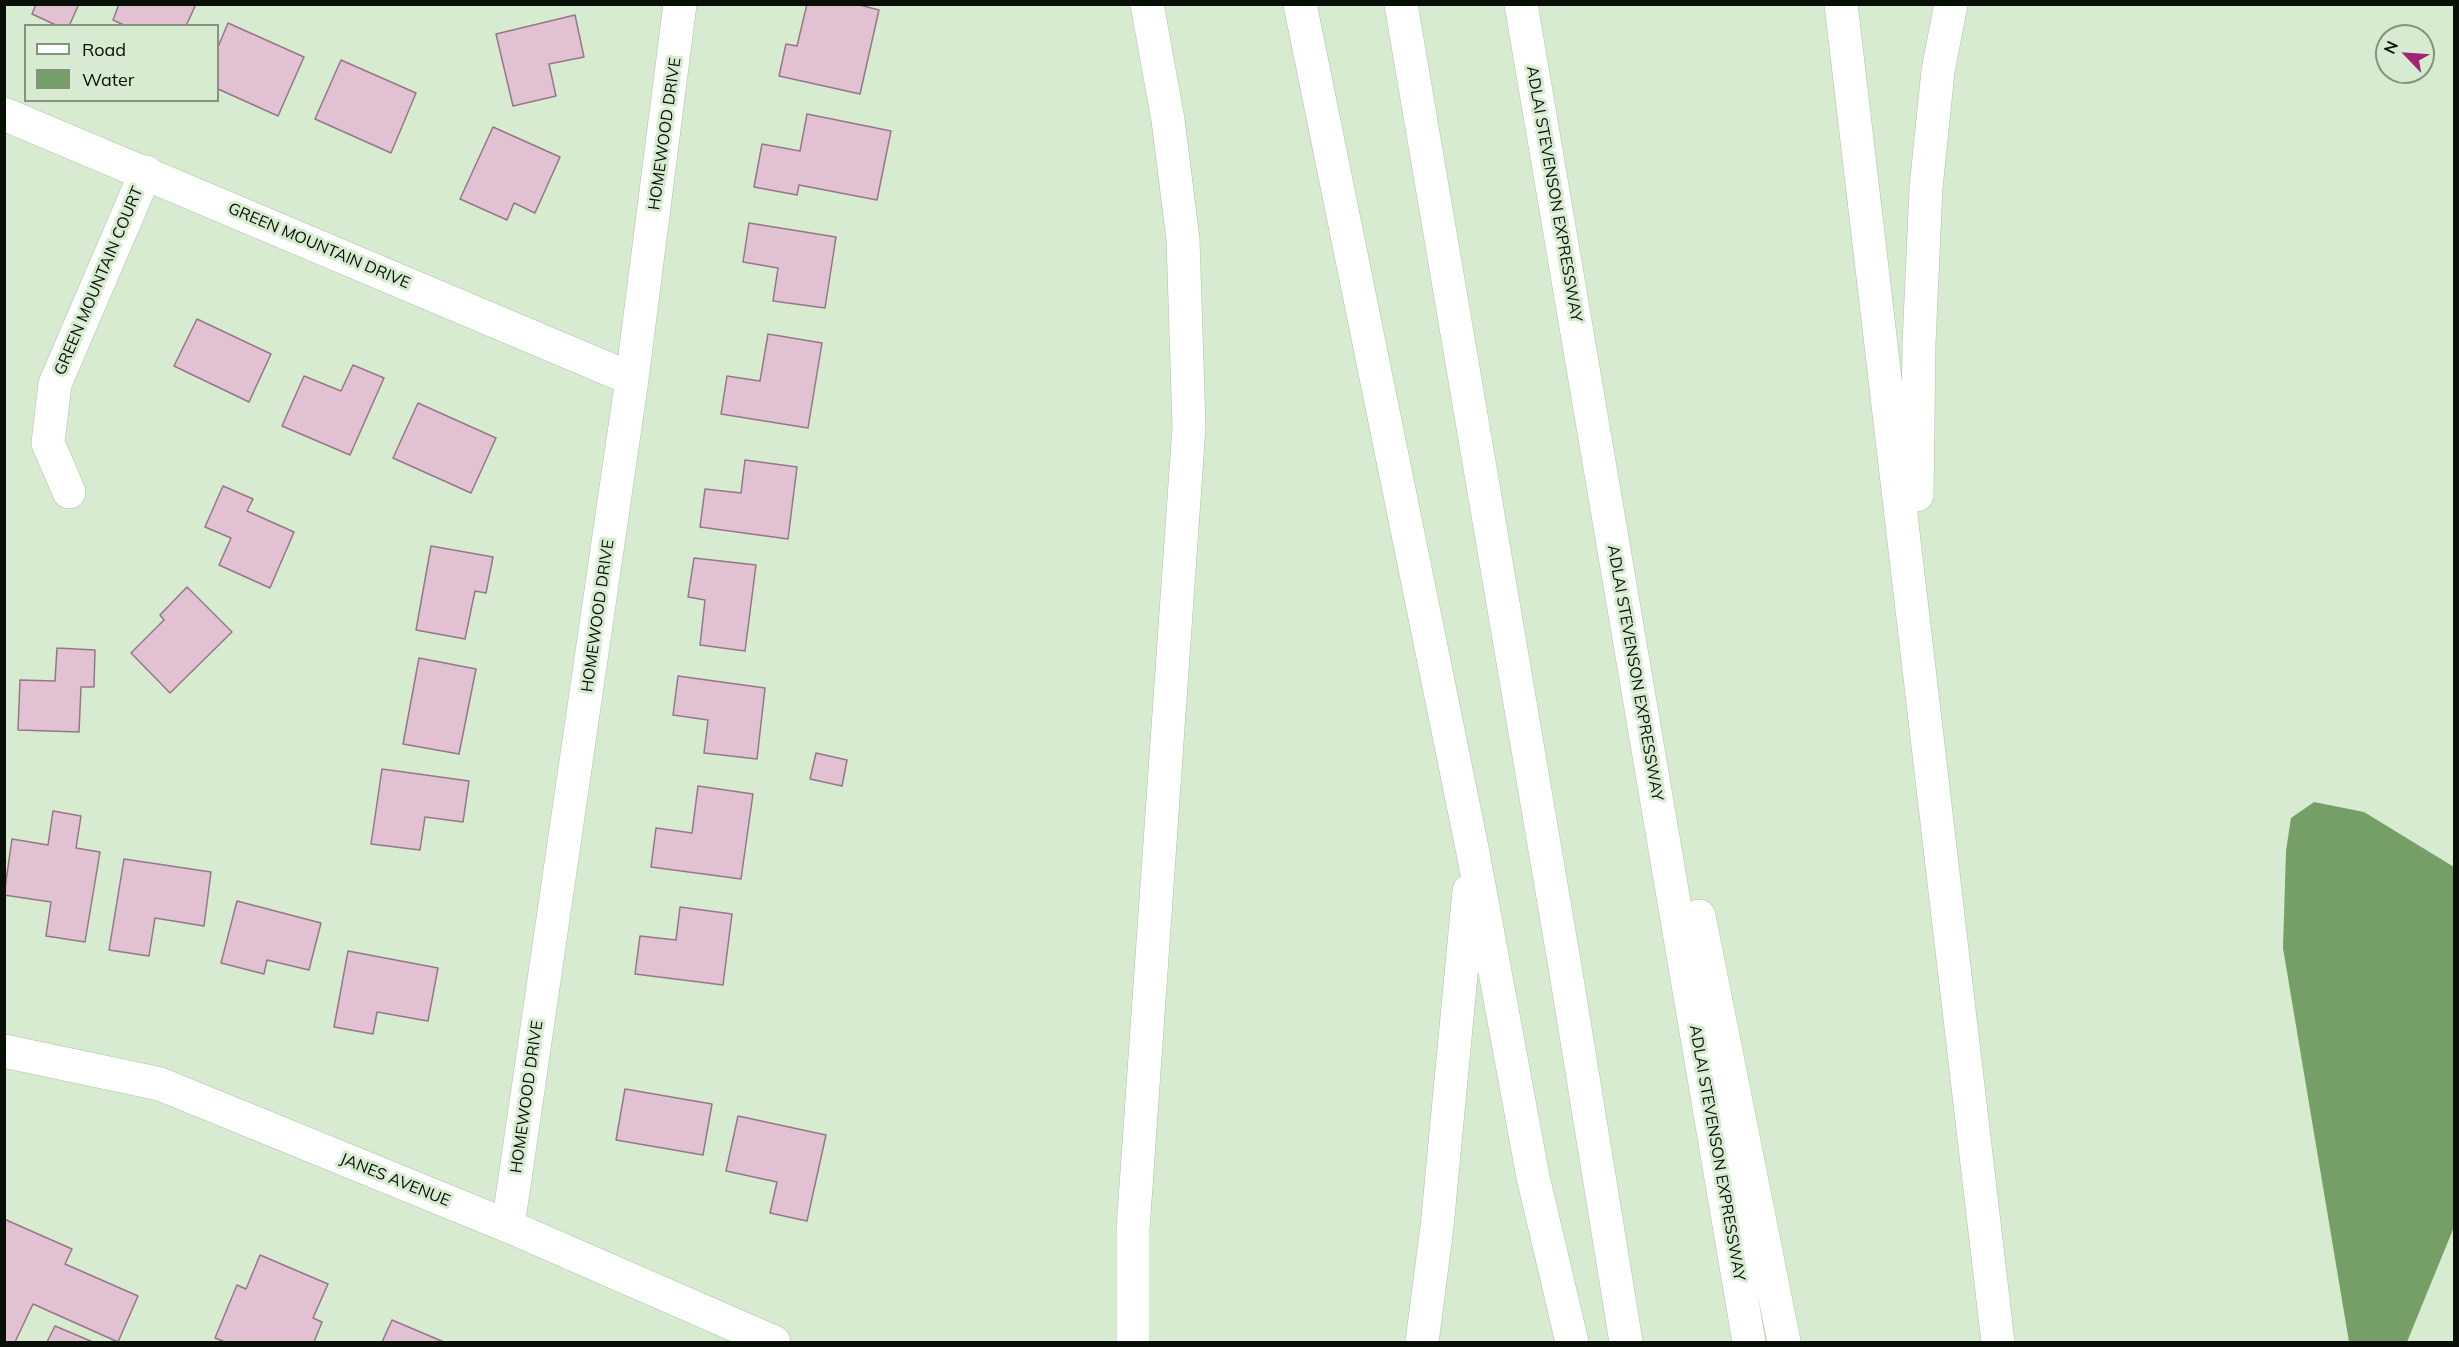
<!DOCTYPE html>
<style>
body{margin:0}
#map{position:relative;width:2459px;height:1347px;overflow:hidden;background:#d6ebcf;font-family:Mulish,sans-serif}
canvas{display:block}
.frame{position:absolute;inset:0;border:6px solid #080f06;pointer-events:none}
.legend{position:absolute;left:24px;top:24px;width:195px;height:78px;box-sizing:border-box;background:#d6ebcf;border:2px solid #84937f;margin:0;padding:8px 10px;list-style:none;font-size:18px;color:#080f06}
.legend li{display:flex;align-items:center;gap:12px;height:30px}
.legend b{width:30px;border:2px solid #84937f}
.north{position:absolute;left:2375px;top:24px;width:60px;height:60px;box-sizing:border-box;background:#d6ebcf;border:2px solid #84937f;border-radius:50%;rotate:295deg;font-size:16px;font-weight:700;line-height:24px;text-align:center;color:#080f06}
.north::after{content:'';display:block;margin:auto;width:21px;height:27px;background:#a12479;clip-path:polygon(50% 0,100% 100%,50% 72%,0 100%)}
</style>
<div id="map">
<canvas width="2459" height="1347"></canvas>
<div class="frame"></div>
<ul class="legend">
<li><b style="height:8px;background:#fff"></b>Road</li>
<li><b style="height:16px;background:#759f66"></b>Water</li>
</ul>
<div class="north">N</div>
</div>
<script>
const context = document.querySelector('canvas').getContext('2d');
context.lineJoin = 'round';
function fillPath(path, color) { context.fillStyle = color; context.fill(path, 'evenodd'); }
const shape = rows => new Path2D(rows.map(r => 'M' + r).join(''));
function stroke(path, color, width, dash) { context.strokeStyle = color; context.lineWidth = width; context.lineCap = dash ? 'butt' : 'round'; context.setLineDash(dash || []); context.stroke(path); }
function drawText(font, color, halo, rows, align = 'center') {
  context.font = font + ' Mulish,sans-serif'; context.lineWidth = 6; context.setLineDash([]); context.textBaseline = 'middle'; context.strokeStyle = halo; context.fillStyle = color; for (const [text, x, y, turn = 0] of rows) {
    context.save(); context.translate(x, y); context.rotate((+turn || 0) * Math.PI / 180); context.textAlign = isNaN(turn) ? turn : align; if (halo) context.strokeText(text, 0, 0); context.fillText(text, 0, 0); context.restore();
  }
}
const water = shape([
 [2314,802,2364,812,2454,867,2454,1227,2407,1342,2349,1342,2283,948,2286,851,2291,818]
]);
const building = shape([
 [36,4,79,4,69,26,58,26,32,14,36,4],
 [119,4,196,4,186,26,126,26,113,20,119,4],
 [807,4,856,4,879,10,860,94,779,76,786,44,797,46,807,4],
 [575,15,584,57,549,64,556,96,513,106,496,34,575,15],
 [228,23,304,57,278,116,218,89,218,47,228,23],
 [341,60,416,93,391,153,315,119,341,60],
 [807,114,891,131,877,200,799,185,797,195,754,187,762,144,800,151,807,114],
 [493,127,560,157,535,213,514,203,507,220,460,199,493,127],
 [749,223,836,237,825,308,773,301,778,268,743,262,749,223],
 [197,319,271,354,249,402,174,366,197,319],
 [768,334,822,343,808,428,721,414,727,376,760,381,768,334],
 [353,365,384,378,350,455,282,426,304,376,341,391,353,365],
 [418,403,496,438,471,493,393,458,418,403],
 [745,460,797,467,788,539,700,527,705,489,741,493,745,460],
 [223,486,253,499,247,511,294,532,270,588,219,565,231,538,205,527,223,486],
 [431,546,493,557,486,593,475,591,465,639,416,630,431,546],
 [694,558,756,565,745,651,700,645,705,600,688,597,694,558],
 [187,587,232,632,170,693,131,653,164,620,160,615,187,587],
 [57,648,95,650,94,687,81,687,79,732,18,730,20,680,55,681,57,648],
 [419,658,476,669,459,754,403,744,419,658],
 [678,676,765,688,757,759,704,753,708,720,673,715,678,676],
 [816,753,847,760,842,786,810,779,816,753],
 [382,769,469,781,463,822,425,817,420,850,371,844,382,769],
 [698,786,753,794,741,879,651,867,656,828,692,833,698,786],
 [53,811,81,816,76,848,100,852,85,942,46,936,51,902,4,895,12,839,48,845,53,811],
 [124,859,211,872,204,926,155,918,149,956,109,950,124,859],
 [237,901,321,923,309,970,267,960,264,974,221,963,237,901],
 [680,907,732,914,723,985,635,974,640,936,676,940,680,907],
 [348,951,438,968,428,1021,377,1012,373,1034,334,1027,348,951],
 [625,1089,712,1104,703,1155,616,1140,625,1089],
 [738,1116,826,1135,807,1221,770,1213,777,1182,726,1171,738,1116],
 [4,1219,72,1249,65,1264,138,1296,118,1342,33,1304,15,1342,4,1342,4,1219],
 [260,1255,328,1284,313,1318,322,1322,314,1342,225,1342,215,1338,237,1285,246,1289,260,1255],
 [392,1320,444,1342,382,1342,392,1320],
 [55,1326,93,1342,47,1342,55,1326]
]);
const street = shape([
 [4,114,632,379],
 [69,492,48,443,55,384,146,172],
 [508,1226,632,379,680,4]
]);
const secondary = shape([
 [4,1051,160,1084,508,1226,774,1342]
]);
const highway = shape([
 [1300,4,1473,853,1533,1177,1572,1342],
 [1401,4,1566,973,1626,1342],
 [1521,4,1749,1342],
 [1841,4,1998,1342],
 [1917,495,1919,343,1926,188,1938,71,1951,4],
 [1699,916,1784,1342],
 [1133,1342,1133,1229,1189,427,1183,239,1168,120,1147,4],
 [1422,1342,1437,1227,1469,891]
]);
const streetNames = [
 ["HOMEWOOD DRIVE",665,134,-82],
 ["ADLAI STEVENSON EXPRESSWAY",1554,194,80],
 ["GREEN MOUNTAIN DRIVE",319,246,23],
 ["GREEN MOUNTAIN COURT",99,281,-67],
 ["HOMEWOOD DRIVE",598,616,-82],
 ["ADLAI STEVENSON EXPRESSWAY",1635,673,80],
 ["HOMEWOOD DRIVE",527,1097,-82],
 ["ADLAI STEVENSON EXPRESSWAY",1717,1153,80],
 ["JANES AVENUE",395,1180,22]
];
fillPath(water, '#759f66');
fillPath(building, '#e1c1d2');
stroke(building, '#957888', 1.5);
stroke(street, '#aec2a7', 34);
stroke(secondary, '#aec2a7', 34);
stroke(highway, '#aec2a7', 34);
stroke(street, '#fff', 33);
stroke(secondary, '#fff', 33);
stroke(highway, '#fff', 33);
drawText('16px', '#080f06', '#d6ebcf', streetNames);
</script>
